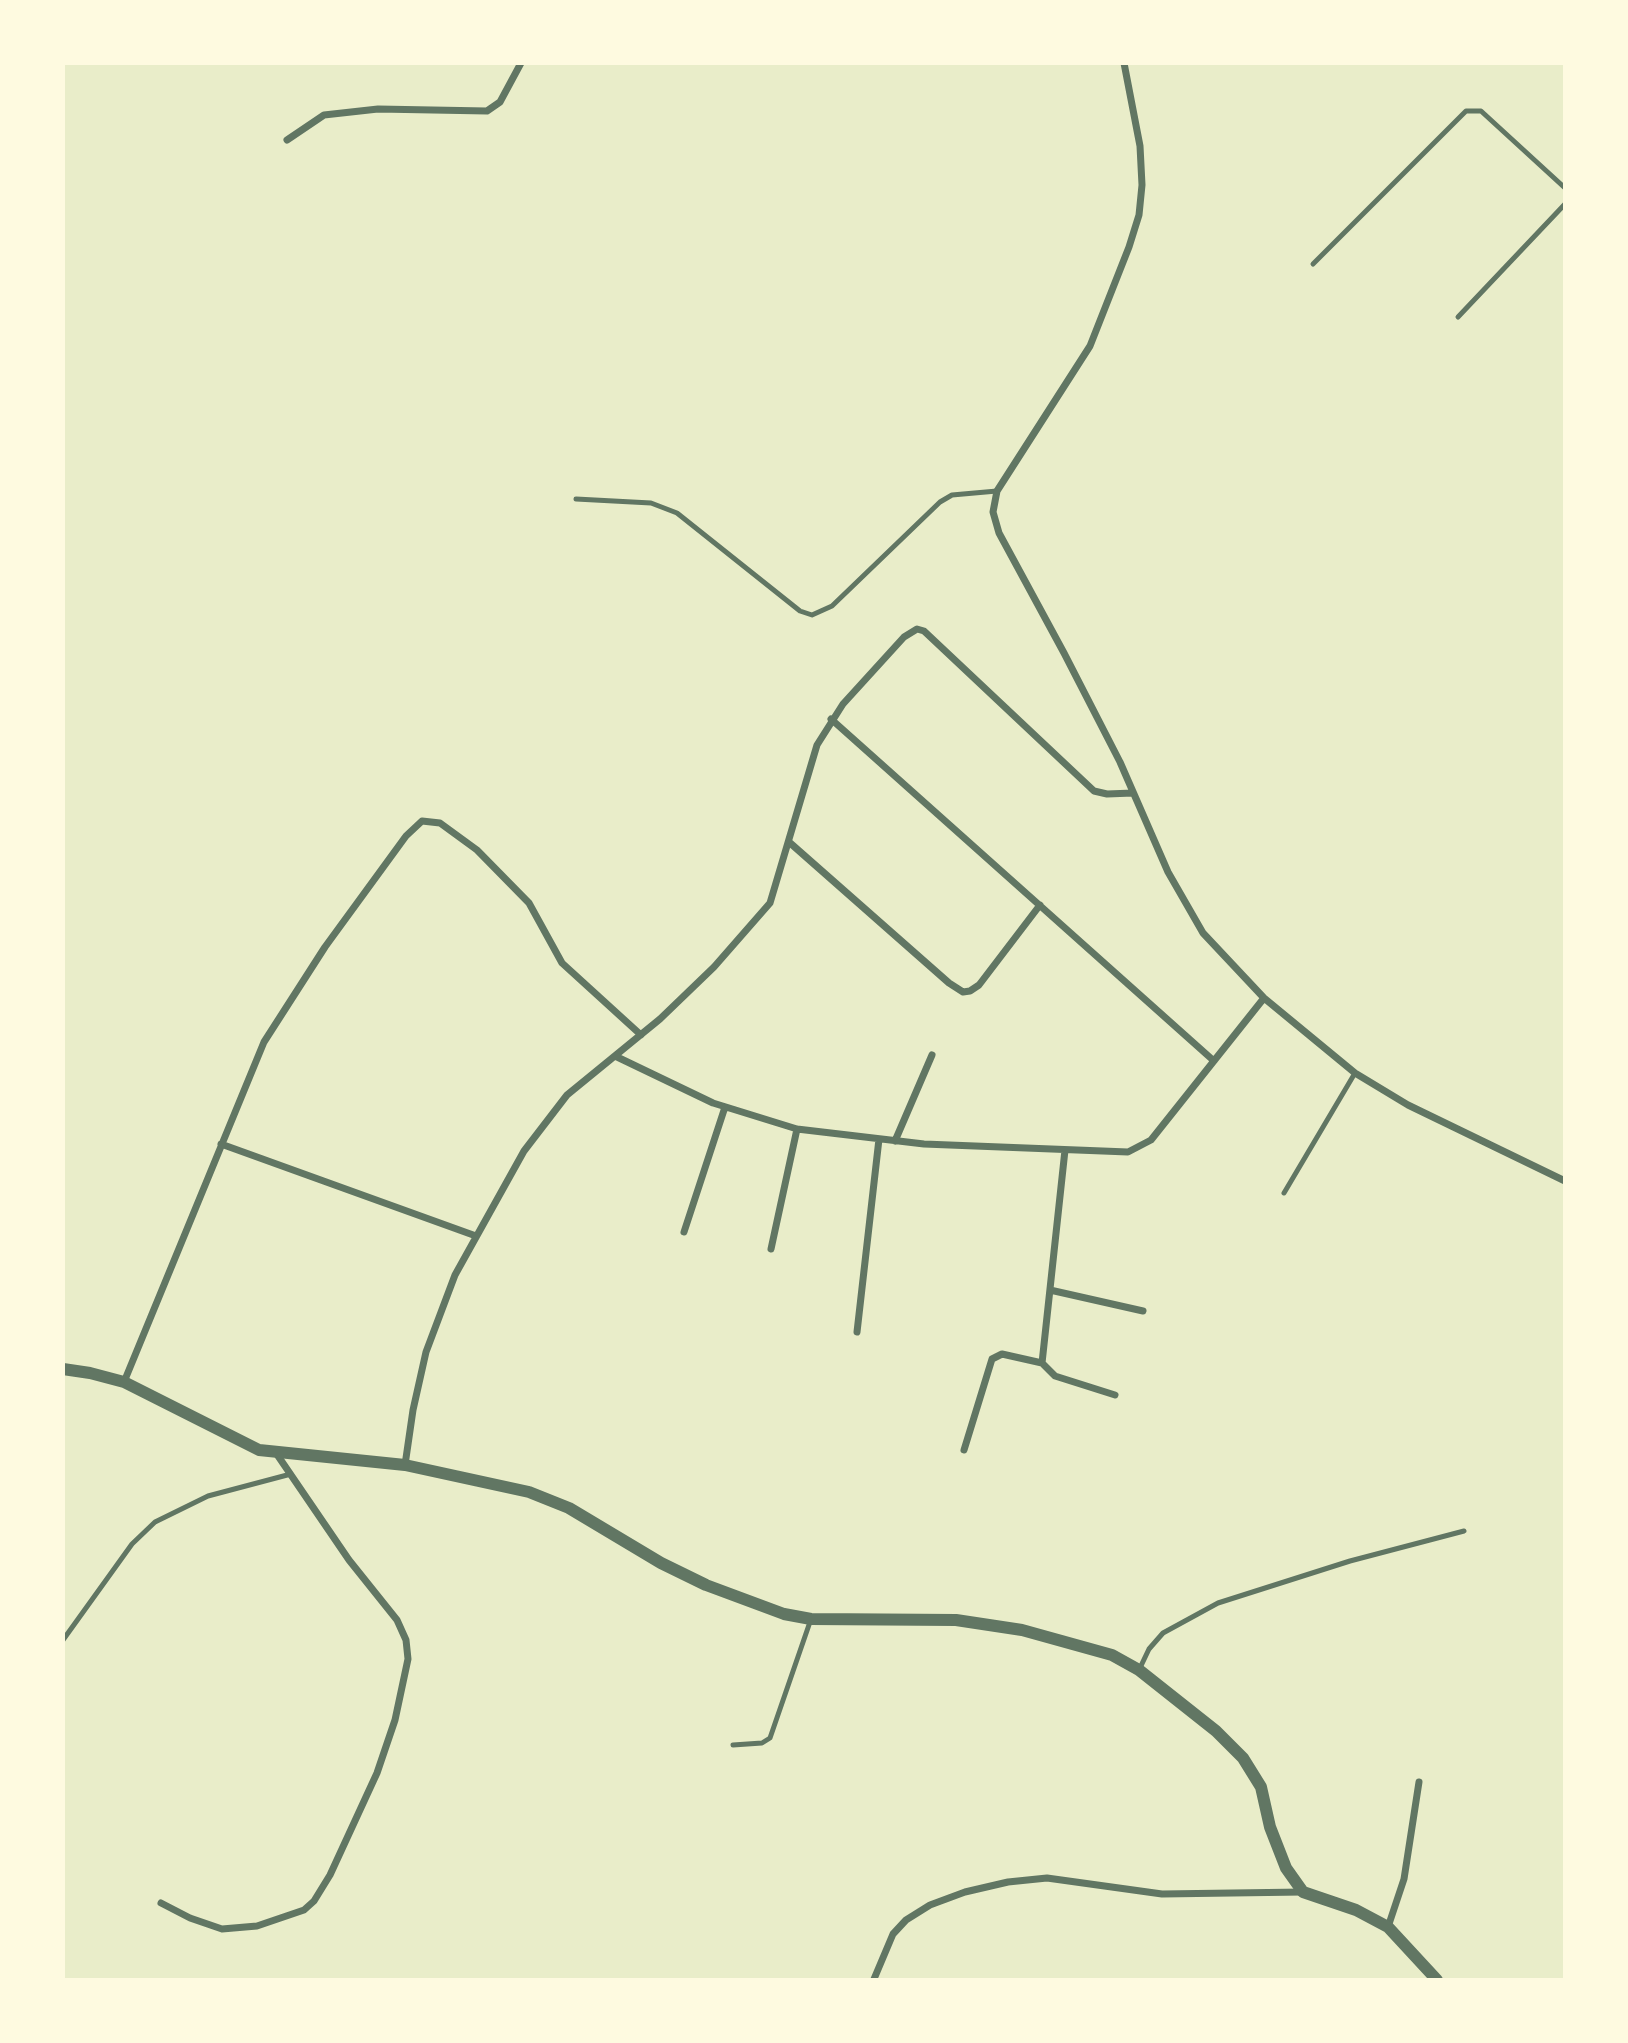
<!DOCTYPE html>
<style>
body{margin:0}
#map{position:relative;width:1628px;height:2043px;overflow:hidden;background:#e9edc9;font-family:"PT Sans Narrow",sans-serif}
canvas{display:block}
.frame{position:absolute;inset:0;border:65px solid #fefae0;pointer-events:none}
</style>
<div id="map">
<canvas width="1628" height="2043"></canvas>
<div class="frame"></div>
</div>
<script>
const context = document.querySelector('canvas').getContext('2d');
context.lineJoin = 'round';
const shape = rows => new Path2D(rows.map(r => 'M' + r).join(''));
function stroke(path, color, width, dash) { context.strokeStyle = color; context.lineWidth = width; context.lineCap = dash ? 'butt' : 'round'; context.setLineDash(dash || []); context.stroke(path); }
const service = shape([
 [1313,264,1466,111,1481,111,1565,188],
 [1458,317,1565,204],
 [576,499,651,503,677,513,800,611,812,615,832,606,940,502,952,495,997,491],
 [1284,1193,1355,1073],
 [63,1640,132,1544,155,1522,208,1496,291,1474],
 [1139,1670,1149,1649,1163,1633,1218,1603,1350,1561,1464,1531],
 [733,1745,762,1743,770,1738,811,1619]
]);
const minor = shape([
 [1124,63,1140,146,1142,185,1139,215,1129,247,1090,346,997,491,993,512,999,533,1064,653,1120,762,1168,872,1203,933,1264,998,1355,1073,1408,1105,1565,1181],
 [287,140,324,115,378,109,487,111,500,102,521,63],
 [831,719,1214,1061],
 [789,842,949,983,963,992,970,991,979,985,1040,905],
 [615,1056,713,1103,797,1129,924,1144,1128,1152,1151,1140,1264,998],
 [895,1141,932,1055],
 [221,1144,476,1236],
 [1065,1150,1042,1363,1055,1376,1115,1395],
 [684,1232,725,1107],
 [771,1249,797,1129],
 [1050,1290,1143,1311],
 [857,1332,879,1139],
 [124,1382,264,1042,325,947,406,836,422,821,440,823,477,850,529,903,562,963,641,1035],
 [964,1450,992,1359,1002,1354,1042,1363],
 [405,1465,413,1410,426,1352,455,1275,524,1151,567,1095,660,1019,714,967,770,903,817,745,843,704,904,637,917,629,924,631,1094,791,1107,794,1133,793],
 [161,1903,190,1918,222,1929,257,1926,304,1910,314,1901,330,1875,377,1773,395,1720,408,1659,406,1640,397,1620,349,1560,276,1453],
 [1388,1927,1404,1879,1419,1782],
 [874,1979,893,1934,906,1920,930,1905,965,1892,1008,1882,1047,1878,1162,1894,1303,1892]
]);
const tertiary = shape([
 [63,1369,90,1373,124,1382,259,1450,405,1465,529,1492,569,1508,661,1563,706,1585,784,1614,811,1619,956,1620,1022,1630,1112,1655,1139,1670,1216,1731,1243,1758,1261,1787,1270,1827,1286,1868,1303,1892,1356,1910,1388,1927,1437,1980]
]);
stroke(service, '#617663', 5);
stroke(minor, '#617663', 7);
stroke(tertiary, '#617663', 12);
</script>
